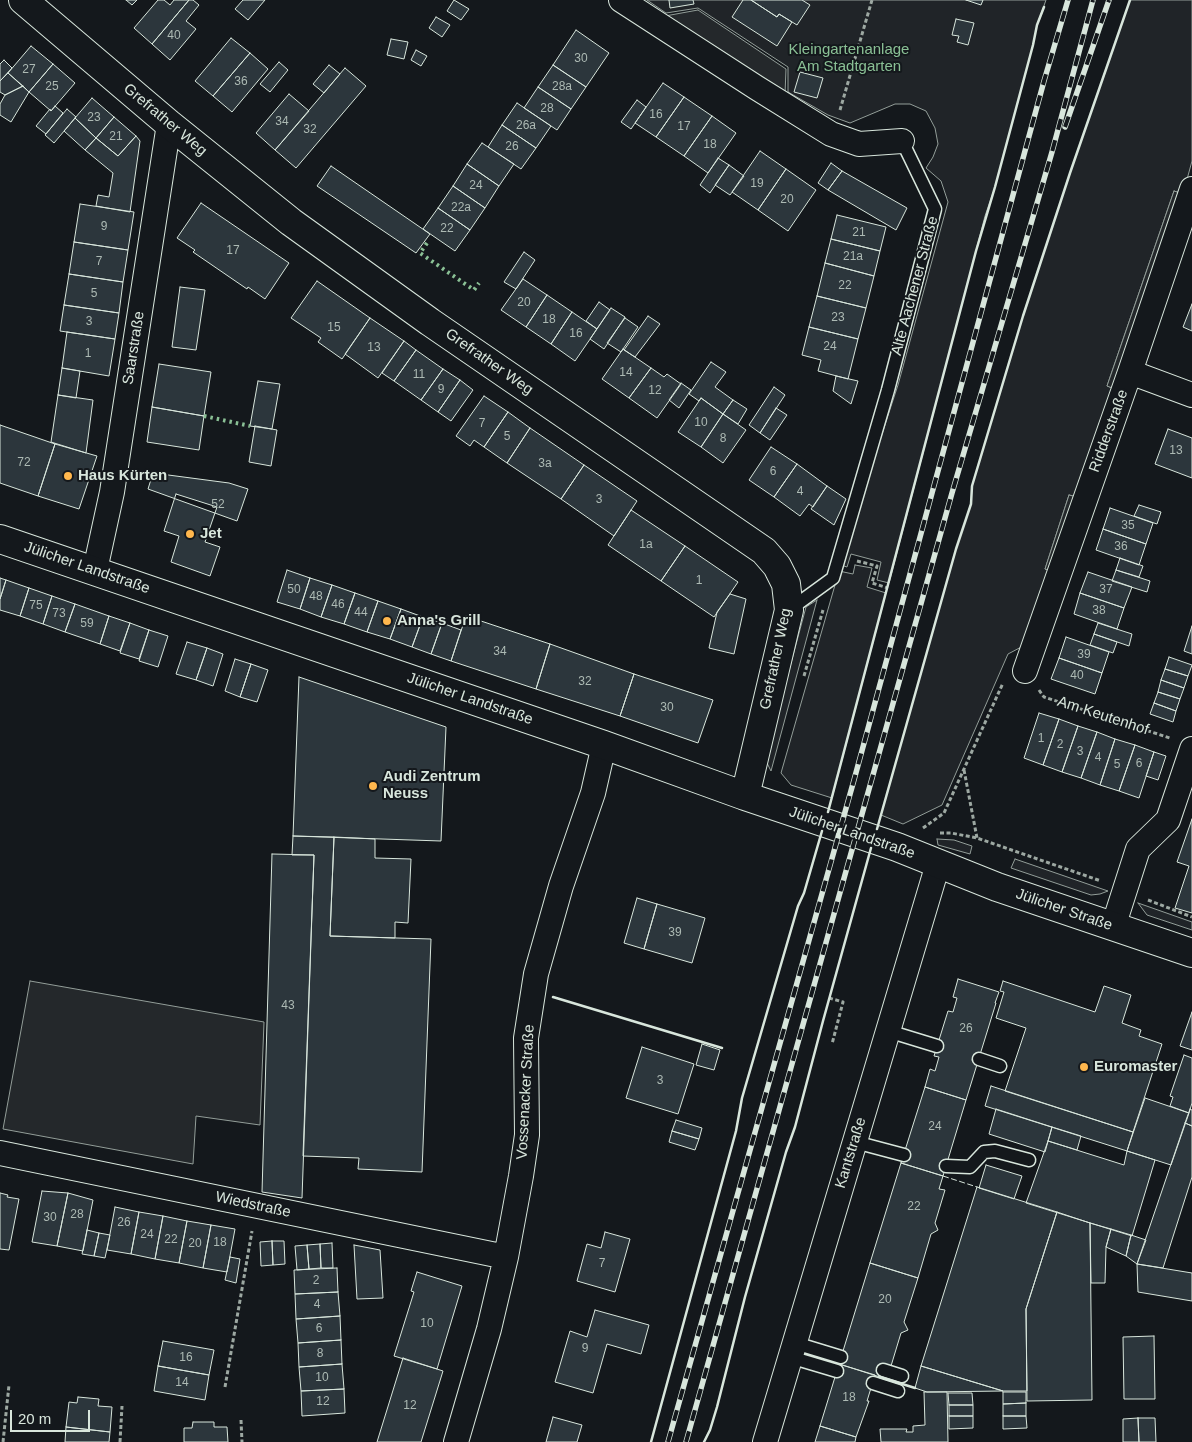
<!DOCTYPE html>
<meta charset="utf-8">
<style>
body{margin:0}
#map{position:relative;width:1192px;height:1442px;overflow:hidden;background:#14181c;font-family:Arial,sans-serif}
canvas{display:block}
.scale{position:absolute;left:10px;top:1410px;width:80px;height:22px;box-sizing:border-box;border:2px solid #d8e6dc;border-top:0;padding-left:6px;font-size:15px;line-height:18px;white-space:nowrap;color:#d8e6dc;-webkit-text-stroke:4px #14181c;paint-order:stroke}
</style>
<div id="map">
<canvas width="1192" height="1442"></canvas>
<div class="scale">20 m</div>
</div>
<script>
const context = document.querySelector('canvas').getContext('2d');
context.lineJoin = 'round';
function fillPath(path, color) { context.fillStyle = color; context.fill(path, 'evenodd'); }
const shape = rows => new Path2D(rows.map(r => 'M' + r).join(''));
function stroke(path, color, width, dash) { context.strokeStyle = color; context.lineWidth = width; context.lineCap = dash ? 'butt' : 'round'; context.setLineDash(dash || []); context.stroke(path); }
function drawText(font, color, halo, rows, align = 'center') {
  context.font = font + ' Arial,sans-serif'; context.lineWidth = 4; context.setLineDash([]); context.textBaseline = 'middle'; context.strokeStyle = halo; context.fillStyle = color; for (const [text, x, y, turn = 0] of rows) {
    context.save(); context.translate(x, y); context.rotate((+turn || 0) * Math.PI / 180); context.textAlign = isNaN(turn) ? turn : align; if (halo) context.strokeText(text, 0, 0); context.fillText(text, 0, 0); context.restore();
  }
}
const green = shape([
 [647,0,1046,0,1037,25,1033,45,995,187,985,216,889,583,877,580,881,562,851,554,847,567,841,565,859,504,898,385,948,202,941,181,926,168,933,157,938,144,935,128,926,111,910,104,895,104,850,123,828,115,788,92,788,67,698,8,666,13,647,0],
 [1130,0,1192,0,1192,161,1183,194,1174,191,1107,386,1115,389,1077,497,1069,495,1045,569,1053,572,1027,644,1008,654,942,805,903,824,881,815,956,549,971,504,972,486,1023,316,1070,173,1130,0],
 [855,565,872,568,867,587,886,593,832,798,791,785,781,773,839,571,853,574,855,565],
 [817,600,771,771,767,763,767,753,806,607,817,600],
 [937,839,954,840,972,846,970,854,938,845,937,839],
 [1015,859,1108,891,1100,894,1091,895,1011,868,1015,859],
 [1138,903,1192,922,1192,930,1147,915,1138,903]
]);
const parking = shape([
 [698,10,786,69,785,94,665,16,698,10],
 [1174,191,1183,194,1115,389,1107,386,1174,191],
 [1069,495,1077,497,1053,572,1045,569,1069,495],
 [30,981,264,1022,260,1125,196,1116,193,1164,3,1129,30,981]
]);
const building = shape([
 [126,0,137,0,132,5,126,0],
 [158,0,164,0,170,5,174,0,189,0,152,44,134,28,158,0],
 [189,0,193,0,199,5,186,21,196,29,170,60,152,44,189,0],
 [243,0,265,0,248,20,235,9,243,0],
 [454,0,469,9,461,20,447,11,454,0],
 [669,0,693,0,694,4,670,8,669,0],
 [743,0,751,0,777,17,779,14,792,22,777,46,732,17,743,0],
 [751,0,802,0,810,5,797,25,779,14,777,17,751,0],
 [966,0,983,0,981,5,966,0],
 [436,17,450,25,442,37,429,28,436,17],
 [956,19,974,23,968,45,957,42,959,36,952,35,956,19],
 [576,30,609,53,586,87,553,65,576,30],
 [231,38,250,53,213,96,195,81,231,38],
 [391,39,408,42,404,59,387,55,391,39],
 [31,46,53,64,29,92,8,73,31,46],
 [416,50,427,56,421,66,411,60,416,50],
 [250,53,268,69,232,112,213,96,250,53],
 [4,60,12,68,0,81,0,64,4,60],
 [279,62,288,70,270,92,260,84,279,62],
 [53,64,75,83,51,111,29,92,53,64],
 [329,65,340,74,324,93,313,84,329,65],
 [553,65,586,87,571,109,538,87,553,65],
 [345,68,366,86,296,168,275,150,345,68],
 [800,72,823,78,817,98,794,92,800,72],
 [8,73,23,86,5,95,0,92,0,81,8,73],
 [663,83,684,97,656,137,635,123,663,83],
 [23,86,29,92,11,122,0,115,0,104,5,95,23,86],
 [538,87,571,109,557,130,524,108,538,87],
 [289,94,309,111,275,150,256,133,289,94],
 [684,97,712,116,684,156,656,137,684,97],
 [92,98,114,117,96,138,75,118,92,98],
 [637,100,646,107,631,129,621,122,637,100],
 [517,103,551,126,536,148,502,125,517,103],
 [55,106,63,113,46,134,36,126,50,109,51,111,55,106],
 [67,109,76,117,54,143,45,135,67,109],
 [712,116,736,133,708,173,684,156,712,116],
 [114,117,136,136,118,156,96,138,114,117],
 [75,118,96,138,85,150,64,131,75,118],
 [502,125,536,148,521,169,488,147,502,125],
 [136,136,140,141,130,212,96,206,98,195,109,197,113,173,85,150,96,138,118,156,136,136],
 [482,143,514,164,499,186,467,164,482,143],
 [760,151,786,169,758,210,732,192,760,151],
 [718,158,729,165,710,193,700,185,718,158],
 [831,163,842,171,828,190,818,183,831,163],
 [467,164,499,186,485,208,453,186,467,164],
 [729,165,744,176,730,195,715,185,729,165],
 [331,166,430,234,416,253,317,186,331,166],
 [786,169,816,190,788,231,758,210,786,169],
 [842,171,907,208,896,230,828,190,842,171],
 [453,186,485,208,470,230,438,208,453,186],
 [201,203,289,263,265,299,248,287,247,289,193,252,195,250,177,238,201,203],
 [80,204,134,212,128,250,74,242,80,204],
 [438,208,470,230,455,251,423,229,438,208],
 [837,215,886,227,880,251,831,239,837,215],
 [831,239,880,251,874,276,825,263,831,239],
 [74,242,128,250,123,282,69,274,74,242],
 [524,252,535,260,516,289,504,282,524,252],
 [825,263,874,276,866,308,817,296,825,263],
 [69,274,123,282,119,313,64,305,69,274],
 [523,279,547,295,526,327,501,310,523,279],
 [317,281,370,318,342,359,318,342,321,338,291,318,317,281],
 [180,287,205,290,196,350,172,347,180,287],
 [547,295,572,312,551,344,526,327,547,295],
 [817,296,866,308,858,339,809,327,817,296],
 [599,302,610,310,597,329,586,321,599,302],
 [1192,304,1192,331,1183,327,1192,304],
 [64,305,119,313,115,339,60,331,64,305],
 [611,308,625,317,604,349,590,339,611,308],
 [572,312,597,329,575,361,551,344,572,312],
 [648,316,660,324,635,357,624,350,648,316],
 [370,318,404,341,378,378,345,354,370,318],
 [625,318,638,327,621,352,607,343,625,318],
 [809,327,858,339,848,379,818,371,821,360,802,355,809,327],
 [67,332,115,339,109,376,62,368,67,332],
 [404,341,416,350,394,381,382,373,404,341],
 [623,349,651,368,629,398,602,379,623,349],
 [416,350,443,369,421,400,394,381,416,350],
 [711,362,726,372,715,387,733,400,723,414,701,398,699,401,689,394,711,362],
 [159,364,211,372,204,416,152,407,159,364],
 [62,368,80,371,76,398,58,395,62,368],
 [651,368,664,377,667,374,681,384,657,418,629,398,651,368],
 [443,369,460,380,438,412,421,400,443,369],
 [836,376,858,381,851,404,833,391,836,376],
 [460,380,473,390,451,421,438,412,460,380],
 [258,381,280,384,272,429,250,426,258,381],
 [681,383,691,390,679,408,669,400,681,383],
 [774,387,785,395,760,433,749,425,774,387],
 [58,395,93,400,86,453,51,442,58,395],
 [484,396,508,412,484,447,474,440,470,446,456,436,484,396],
 [701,398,723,414,701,447,678,432,701,398],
 [733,400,747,409,738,424,723,414,733,400],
 [152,407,204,416,199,450,147,442,152,407],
 [776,408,787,415,770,440,760,433,776,408],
 [508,412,530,428,507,463,484,447,508,412],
 [723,414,746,430,723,463,701,447,723,414],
 [0,425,55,444,38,496,0,483,0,425],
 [255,426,277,430,271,466,249,462,255,426],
 [530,428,584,465,561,499,507,463,530,428],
 [1168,429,1192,438,1192,478,1155,464,1168,429],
 [55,444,97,456,79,509,38,496,55,444],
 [771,447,797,464,774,497,749,480,771,447],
 [797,464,827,486,813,507,809,504,800,516,774,497,797,464],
 [584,465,637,501,614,536,561,499,584,465],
 [153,473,229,483,248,489,237,521,148,489,153,473],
 [827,486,846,499,834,525,811,509,827,486],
 [176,494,217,507,205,542,220,547,210,576,171,562,179,536,164,531,176,494],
 [1139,505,1161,512,1157,524,1134,516,1139,505],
 [1110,508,1153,523,1146,544,1103,529,1110,508],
 [631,510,685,546,661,581,608,545,631,510],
 [1103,529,1146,544,1139,565,1096,550,1103,529],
 [685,546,738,582,714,617,661,581,685,546],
 [1120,558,1143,566,1139,577,1116,570,1120,558],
 [287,570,310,578,300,609,277,602,287,570],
 [1116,570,1150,581,1147,592,1112,581,1116,570],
 [1088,572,1132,587,1124,608,1080,593,1088,572],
 [0,578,6,580,0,599,0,578],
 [310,578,332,585,321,617,300,609,310,578],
 [6,580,29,588,20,616,0,610,0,599,6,580],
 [332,585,355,593,344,624,321,617,332,585],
 [29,588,52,596,43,624,20,616,29,588],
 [355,593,378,601,367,632,344,624,355,593],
 [1080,593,1124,608,1117,629,1074,614,1080,593],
 [730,594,746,599,734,654,709,648,717,612,730,594],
 [52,596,75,604,65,632,43,624,52,596],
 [378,601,401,609,390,639,367,632,378,601],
 [75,604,109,616,100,644,65,632,75,604],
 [401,609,423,617,412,647,390,639,401,609],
 [109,616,130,623,120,651,100,644,109,616],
 [466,616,550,644,536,689,451,661,466,616],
 [423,617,442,623,431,654,412,647,423,617],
 [130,623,149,630,139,659,120,653,130,623],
 [442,623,461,630,451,661,431,654,442,623],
 [1098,623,1132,634,1129,646,1094,634,1098,623],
 [1192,626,1192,654,1184,651,1192,626],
 [149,630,168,636,158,667,139,661,149,630],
 [1094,634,1117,642,1113,653,1090,645,1094,634],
 [1066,637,1109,652,1102,673,1059,658,1066,637],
 [187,642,207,648,196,680,176,674,187,642],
 [550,644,634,674,620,716,536,689,550,644],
 [207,648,223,654,213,686,196,680,207,648],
 [1169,657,1192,665,1188,676,1165,669,1169,657],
 [1059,658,1102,673,1095,694,1051,679,1059,658],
 [235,659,251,664,240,697,225,691,235,659],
 [251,664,268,670,257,702,240,697,251,664],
 [1165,669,1188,676,1184,688,1161,680,1165,669],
 [634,674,713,700,698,743,620,716,634,674],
 [299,677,446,727,441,841,293,836,299,677],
 [1161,680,1184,688,1180,699,1158,692,1161,680],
 [1158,692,1180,699,1176,711,1154,703,1158,692],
 [1154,703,1176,711,1173,722,1150,714,1154,703],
 [1039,713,1059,719,1043,765,1024,758,1039,713],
 [1059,719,1078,726,1062,772,1043,765,1059,719],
 [1078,726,1097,732,1081,778,1062,772,1078,726],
 [1097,732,1115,739,1100,785,1081,778,1097,732],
 [1115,739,1135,745,1119,791,1100,785,1115,739],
 [1135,745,1154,752,1139,798,1119,791,1135,745],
 [1154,752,1166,756,1158,780,1146,776,1154,752],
 [1192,819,1192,913,1175,908,1189,866,1177,862,1192,819],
 [293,836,334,837,330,936,431,939,422,1172,358,1169,359,1158,303,1156,314,855,292,855,293,836],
 [334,837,375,839,375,858,411,859,408,923,395,922,395,938,330,936,334,837],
 [272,854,314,855,302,1198,262,1192,272,854],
 [637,898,657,904,644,949,624,943,637,898],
 [657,904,705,918,692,963,644,949,657,904],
 [958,979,999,992,995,1003,996,1003,966,1100,925,1087,930,1069,935,1071,939,1057,934,1056,948,1011,953,1012,957,998,953,997,958,979],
 [1003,981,1095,1012,1104,986,1131,995,1122,1023,1141,1030,1139,1036,1162,1044,1133,1132,1005,1091,1026,1028,996,1018,1004,992,1000,991,1003,981],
 [1192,1012,1192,1050,1180,1046,1192,1012],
 [702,1044,720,1050,714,1070,696,1065,702,1044],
 [642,1047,694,1064,678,1114,626,1098,642,1047],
 [1184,1055,1192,1058,1192,1103,1189,1113,1170,1106,1173,1097,1170,1096,1184,1055],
 [991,1086,1133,1132,1127,1151,985,1106,991,1086],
 [925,1087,966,1100,943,1176,901,1163,925,1087],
 [1145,1098,1189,1113,1171,1165,1127,1151,1145,1098],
 [996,1109,1052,1127,1045,1152,989,1134,996,1109],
 [1190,1109,1192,1110,1192,1126,1185,1123,1190,1109],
 [676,1120,702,1128,699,1139,672,1131,676,1120],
 [1185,1123,1192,1126,1192,1177,1163,1268,1137,1264,1185,1123],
 [1052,1127,1081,1136,1077,1150,1048,1141,1052,1127],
 [672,1131,699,1139,695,1150,669,1142,672,1131],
 [1048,1141,1124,1165,1127,1151,1155,1160,1132,1236,1026,1203,1048,1141],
 [901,1163,943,1176,939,1189,945,1190,935,1223,938,1230,931,1234,918,1278,870,1263,901,1163],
 [986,1165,1022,1176,1014,1199,979,1188,986,1165],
 [977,1187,1057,1212,1026,1309,1027,1391,1003,1391,921,1366,977,1187],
 [42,1191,68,1193,57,1246,32,1242,42,1191],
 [0,1193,8,1195,7,1197,19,1199,9,1250,0,1249,0,1193],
 [68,1193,93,1200,83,1251,57,1246,68,1193],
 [115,1207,139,1212,131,1254,107,1250,115,1207],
 [139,1212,163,1216,155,1259,131,1254,139,1212],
 [1057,1212,1090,1223,1092,1400,1027,1401,1026,1309,1057,1212],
 [163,1216,187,1221,179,1263,155,1259,163,1216],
 [187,1221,211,1225,203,1268,179,1263,187,1221],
 [1090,1223,1111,1229,1106,1247,1105,1283,1091,1283,1090,1223],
 [211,1225,235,1229,227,1272,203,1268,211,1225],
 [1111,1229,1131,1235,1126,1256,1106,1247,1111,1229],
 [87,1230,99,1233,94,1256,82,1254,87,1230],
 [605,1232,630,1239,615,1292,577,1281,587,1244,601,1248,605,1232],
 [99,1233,110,1235,105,1258,94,1256,99,1233],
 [1131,1235,1146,1240,1137,1264,1126,1256,1131,1235],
 [272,1241,284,1241,285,1264,273,1265,272,1241],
 [272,1241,273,1265,261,1266,260,1242,272,1241],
 [332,1243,333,1268,321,1268,320,1244,332,1243],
 [320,1244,321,1268,309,1269,307,1245,320,1244],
 [307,1245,309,1269,297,1270,295,1246,307,1245],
 [354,1245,380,1250,383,1298,357,1299,354,1245],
 [230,1257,240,1259,236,1283,225,1280,230,1257],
 [870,1263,918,1278,904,1322,908,1330,901,1333,891,1366,884,1364,880,1377,839,1364,870,1263],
 [1137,1264,1192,1273,1192,1301,1138,1292,1137,1264],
 [337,1268,338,1292,295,1294,294,1270,337,1268],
 [417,1272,462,1286,437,1369,394,1356,414,1292,411,1291,417,1272],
 [338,1292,340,1316,296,1319,295,1294,338,1292],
 [595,1310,649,1325,641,1354,607,1344,593,1393,555,1382,570,1331,587,1337,595,1310],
 [340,1316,341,1340,298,1343,296,1319,340,1316],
 [1154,1336,1155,1399,1124,1399,1123,1337,1154,1336],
 [341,1340,342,1364,299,1367,298,1343,341,1340],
 [163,1341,214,1350,209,1375,158,1366,163,1341],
 [403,1358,443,1371,421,1442,377,1442,403,1358],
 [342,1364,344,1389,301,1391,299,1367,342,1364],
 [839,1364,875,1375,867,1401,869,1401,856,1437,820,1426,839,1364],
 [158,1366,209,1375,205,1400,154,1391,158,1366],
 [921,1366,1003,1391,927,1392,915,1388,921,1366],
 [344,1389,345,1413,302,1416,301,1391,344,1389],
 [924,1392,947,1392,948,1442,881,1442,880,1429,907,1429,906,1432,913,1432,913,1426,925,1425,924,1392],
 [1003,1392,1026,1392,1026,1403,1003,1404,1003,1392],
 [948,1393,972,1393,973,1405,949,1405,948,1393],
 [78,1397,99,1399,98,1406,112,1407,110,1432,66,1427,69,1402,77,1403,78,1397],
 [1026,1403,1026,1416,1003,1416,1003,1404,1026,1403],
 [949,1405,973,1405,973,1416,949,1416,949,1405],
 [949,1416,973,1416,973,1428,949,1429,949,1416],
 [1003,1416,1026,1416,1027,1428,1003,1429,1003,1416],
 [553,1417,582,1425,577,1442,546,1442,553,1417],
 [1138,1418,1155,1418,1156,1442,1139,1442,1138,1418],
 [1138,1418,1139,1442,1123,1442,1123,1419,1138,1418],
 [193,1422,214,1422,214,1427,227,1427,228,1442,184,1442,184,1428,192,1428,193,1422],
 [820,1426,856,1437,855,1442,815,1442,820,1426],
 [66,1427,110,1432,109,1442,65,1442,66,1427]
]);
const path = shape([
 [840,110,872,0],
 [857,561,877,566,872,583,888,588],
 [804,676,823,610],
 [1039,690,1044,697,1170,738],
 [964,770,977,838],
 [923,828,944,813,1003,683],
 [940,833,951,833,977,838,1101,881],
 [1148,900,1192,917],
 [829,998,843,1002,832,1044],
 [225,1387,252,1231],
 [241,1420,242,1442],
 [3,1442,9,1385],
 [120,1442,122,1406]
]);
const lane = shape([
 [789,610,833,578,888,390,935,209,902,141],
 [888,1031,937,1046],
 [979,1059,1000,1066],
 [855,1142,904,1155],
 [946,1166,970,1167,984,1152,995,1151,1029,1160],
 [795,1343,841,1357],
 [790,1357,837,1371],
 [883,1370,902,1376],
 [873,1383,898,1391]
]);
const street = shape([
 [621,0,757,88,831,134,859,144,902,141],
 [1130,372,1192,395],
 [95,570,112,492,169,124],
 [1025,671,1130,372,1192,189],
 [1113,927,1138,849,1168,820,1192,749],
 [0,1153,506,1257],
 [456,1442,489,1329,506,1257,521,1176,527,1135,526,1038,536,974,561,886,593,793,604,745],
 [765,1442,938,864]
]);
const secondary = shape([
 [23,0,169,124,291,222,430,322,764,551,777,566,786,584,789,610,745,796],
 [0,539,604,745,745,796,897,847,997,887,1192,953]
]);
const rail = shape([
 [1065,127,1109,0],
 [668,1442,854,780,1044,81,1068,0],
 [686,1442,952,493,1052,152,1093,0]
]);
const hedge = shape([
 [427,243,420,253,474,290,479,283],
 [204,416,250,426]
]);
const fence = shape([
 [943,1176,977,1187]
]);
const wall = shape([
 [828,812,976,251,995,187,1033,45,1037,25,1044,7],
 [877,829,956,549,971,504,972,486,1023,316,1070,173,1130,0],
 [553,997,722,1048],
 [880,1377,915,1388],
 [651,1442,736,1131,742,1098,798,906,804,893,822,831],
 [704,1442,710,1430,717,1407,745,1297,786,1152,795,1127,823,1021,871,848]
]);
const markers = [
 [68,476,5,"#ffb74d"],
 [190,534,5,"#ffb74d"],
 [387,621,5,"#ffb74d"],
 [373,786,5,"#ffb74d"],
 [1084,1067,5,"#ffb74d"]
];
const numberNames = [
 ["40",174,36],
 ["30",581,59],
 ["27",29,70],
 ["36",241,82],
 ["25",52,87],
 ["28a",562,87],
 ["28",547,109],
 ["16",656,115],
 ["23",94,118],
 ["34",282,122],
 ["26a",526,126],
 ["17",684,127],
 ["32",310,130],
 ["21",116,137],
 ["18",710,145],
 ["26",512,147],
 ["19",757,184],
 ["24",476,186],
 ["20",787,200],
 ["22a",461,208],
 ["9",104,227],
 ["22",447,229],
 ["21",859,233],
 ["17",233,251],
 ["21a",853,257],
 ["7",99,262],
 ["22",845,286],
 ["5",94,294],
 ["20",524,303],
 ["23",838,318],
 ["18",549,320],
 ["3",89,322],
 ["15",334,328],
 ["16",576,334],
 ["24",830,347],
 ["13",374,348],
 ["1",88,354],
 ["14",626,373],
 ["11",419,375],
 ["9",441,390],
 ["12",655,391],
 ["10",701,423],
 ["7",482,424],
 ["5",507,437],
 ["8",723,439],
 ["13",1176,451],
 ["72",24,463],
 ["3a",545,464],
 ["6",773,472],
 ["4",800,492],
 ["3",599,500],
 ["52",218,505],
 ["35",1128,526],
 ["1a",646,545],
 ["36",1121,547],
 ["1",699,581],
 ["50",294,590],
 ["37",1106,590],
 ["48",316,597],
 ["46",338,605],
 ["75",36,606],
 ["38",1099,611],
 ["44",361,613],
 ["73",59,614],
 ["59",87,624],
 ["34",500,652],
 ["39",1084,655],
 ["40",1077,676],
 ["32",585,682],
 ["30",667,708],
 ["1",1041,739],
 ["2",1060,745],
 ["3",1080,752],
 ["4",1098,758],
 ["6",1139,764],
 ["5",1117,765],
 ["39",675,933],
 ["43",288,1006],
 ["26",966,1029],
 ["3",660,1081],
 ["24",935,1127],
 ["22",914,1207],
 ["28",77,1215],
 ["30",50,1218],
 ["26",124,1223],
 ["24",147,1235],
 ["22",171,1240],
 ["18",220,1243],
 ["20",195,1244],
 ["7",602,1264],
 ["2",316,1281],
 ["20",885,1300],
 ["4",317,1305],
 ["10",427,1324],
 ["6",319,1329],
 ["9",585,1349],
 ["8",320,1354],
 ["16",186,1358],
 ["10",322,1378],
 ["14",182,1383],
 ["18",849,1398],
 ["12",323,1402],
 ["12",410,1406]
];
const parkNames = [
 ["Kleingartenanlage",849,50],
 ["Am Stadtgarten",849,67]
];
const streetNames = [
 ["Grefrather Weg",165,120,40],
 ["Alte Aachener Straße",915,286,-75],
 ["Saarstraße",134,348,-81],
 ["Grefrather Weg",489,362,35],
 ["Ridderstraße",1109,431,-70],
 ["Jülicher Landstraße",87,568,19],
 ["Grefrather Weg",776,659,-78],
 ["Jülicher Landstraße",470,699,19],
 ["Am Keutenhof",1103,716,18],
 ["Jülicher Landstraße",852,833,19],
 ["Jülicher Straße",1064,910,19],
 ["Vossenacker Straße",526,1092,-87],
 ["Kantstraße",851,1153,-73],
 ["Wiedstraße",253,1205,12]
];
const poiNames = [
 ["Haus Kürten",78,476],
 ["Jet",200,534],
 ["Anna's Grill",397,621],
 ["Audi Zentrum",383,777],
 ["Neuss",383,794],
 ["Euromaster",1094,1067]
];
fillPath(green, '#202428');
stroke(green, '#939e99', 1);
fillPath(parking, '#24282b');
stroke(parking, '#939e99', 1);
fillPath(building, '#2c363c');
stroke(building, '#d8e6dc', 1);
stroke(lane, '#d8e6dc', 15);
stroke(street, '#d8e6dc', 26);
stroke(secondary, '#d8e6dc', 30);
stroke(path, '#9da8a2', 3, [4, 2.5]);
stroke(lane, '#14181c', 12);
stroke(street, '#14181c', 24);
stroke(secondary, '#14181c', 28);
stroke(rail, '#d8e6dc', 5.5);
stroke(rail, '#14181c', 4, [11]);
stroke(hedge, '#8ac095', 4, [2.5, 4]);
stroke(fence, '#d8e6dc', 1, [6, 2.5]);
stroke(wall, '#d8e6dc', 2.5);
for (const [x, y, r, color] of markers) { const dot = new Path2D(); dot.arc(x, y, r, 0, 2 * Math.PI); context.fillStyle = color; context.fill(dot); stroke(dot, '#14181c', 2); }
drawText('12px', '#adbab4', null, numberNames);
drawText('15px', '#8ac095', '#14181c', parkNames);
drawText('15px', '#d8e6dc', '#14181c', streetNames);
drawText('bold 15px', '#d8e6dc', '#14181c', poiNames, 'left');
</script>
